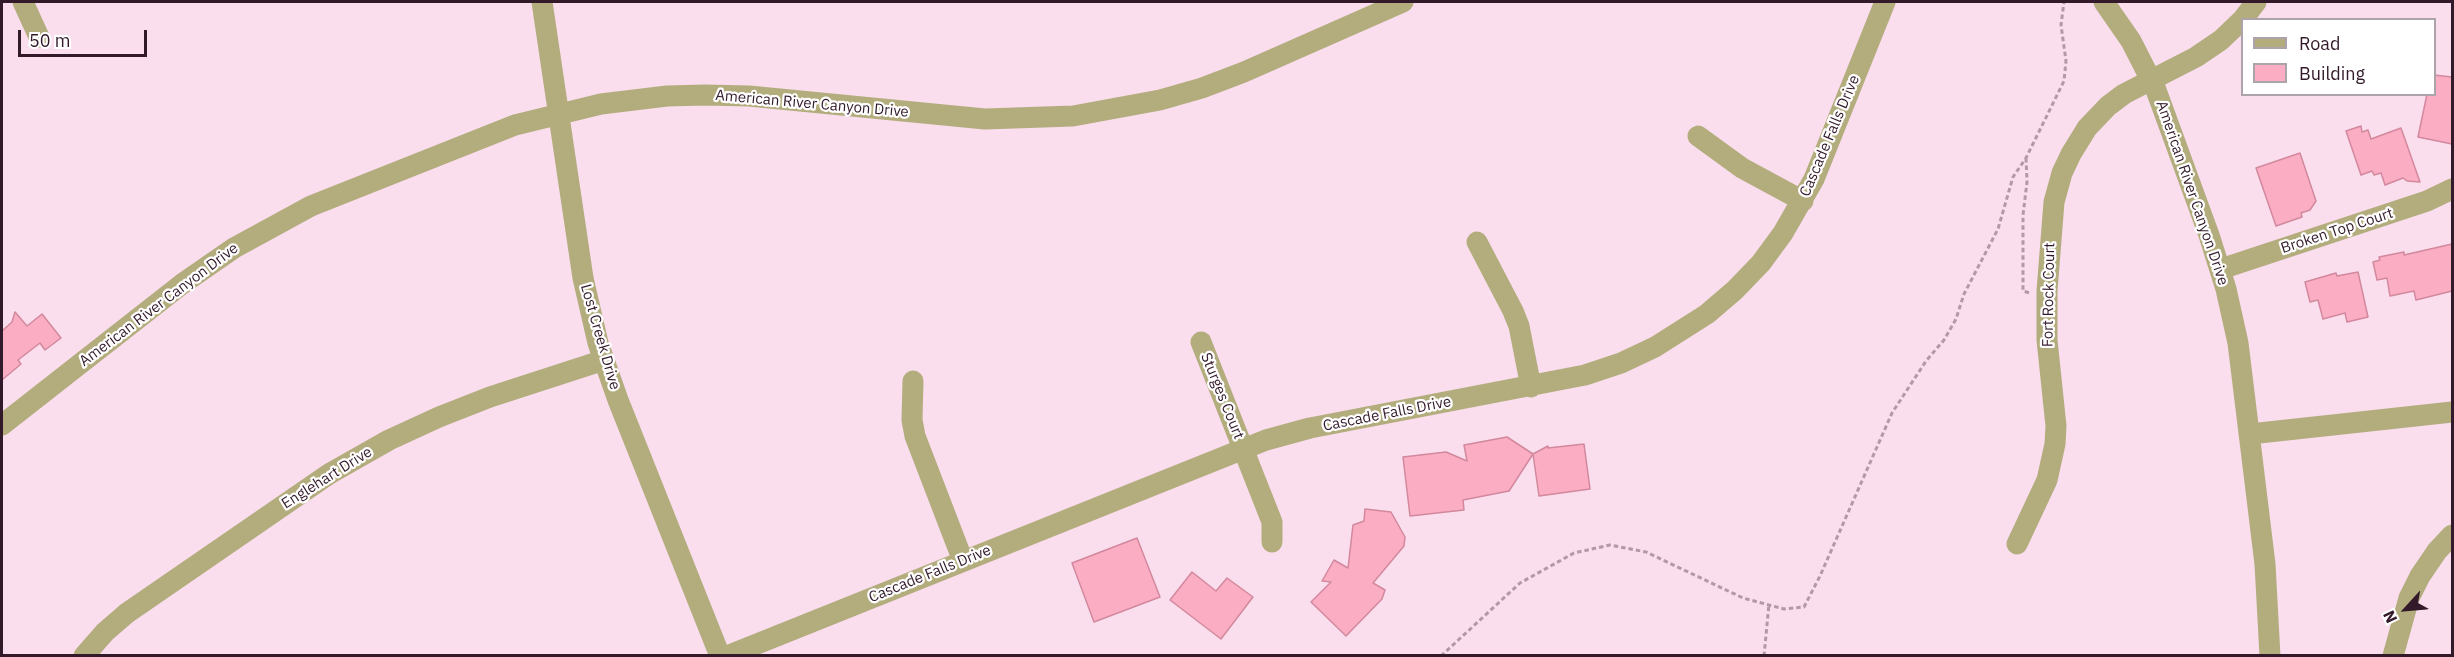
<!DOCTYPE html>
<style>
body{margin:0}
#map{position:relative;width:2454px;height:657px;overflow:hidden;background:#fadeee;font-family:"IBM Plex Sans",sans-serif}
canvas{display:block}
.frame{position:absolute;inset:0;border:3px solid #331a2a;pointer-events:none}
.legend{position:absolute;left:2241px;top:18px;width:195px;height:78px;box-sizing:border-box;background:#fff;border:2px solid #ada3aa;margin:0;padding:8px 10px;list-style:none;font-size:18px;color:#331a2a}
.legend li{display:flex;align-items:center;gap:12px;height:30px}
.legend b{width:30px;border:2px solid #ada3aa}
.north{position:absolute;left:2376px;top:579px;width:60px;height:60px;-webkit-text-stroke:4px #fff;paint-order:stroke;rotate:244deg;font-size:16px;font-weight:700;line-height:24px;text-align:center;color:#331a2a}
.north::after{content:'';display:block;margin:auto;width:21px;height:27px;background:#331a2a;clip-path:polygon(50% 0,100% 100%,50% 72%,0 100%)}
.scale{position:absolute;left:18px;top:30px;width:129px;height:27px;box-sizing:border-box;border:3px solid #331a2a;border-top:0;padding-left:8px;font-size:18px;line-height:21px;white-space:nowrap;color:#331a2a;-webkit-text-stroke:4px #fff;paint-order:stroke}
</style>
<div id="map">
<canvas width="2454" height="657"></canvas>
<div class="frame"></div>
<ul class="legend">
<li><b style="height:8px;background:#b3ad7e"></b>Road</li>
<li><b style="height:16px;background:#fbaec3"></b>Building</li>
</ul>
<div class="north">N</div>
<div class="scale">50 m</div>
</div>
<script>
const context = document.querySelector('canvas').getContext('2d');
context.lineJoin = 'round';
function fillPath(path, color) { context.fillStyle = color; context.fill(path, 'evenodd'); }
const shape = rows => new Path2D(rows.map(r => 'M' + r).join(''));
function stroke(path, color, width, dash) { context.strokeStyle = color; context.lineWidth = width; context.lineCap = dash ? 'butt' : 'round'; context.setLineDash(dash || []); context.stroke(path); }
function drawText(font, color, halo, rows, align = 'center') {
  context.font = font + ' "IBM Plex Sans",sans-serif'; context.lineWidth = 4.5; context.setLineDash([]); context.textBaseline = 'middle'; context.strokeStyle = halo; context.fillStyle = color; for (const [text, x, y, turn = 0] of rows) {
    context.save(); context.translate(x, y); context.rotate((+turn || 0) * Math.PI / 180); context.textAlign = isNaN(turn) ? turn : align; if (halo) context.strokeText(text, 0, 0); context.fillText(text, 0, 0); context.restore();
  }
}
const building = shape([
 [2434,75,2452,77,2452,144,2418,137,2427,94,2434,94,2434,75],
 [2361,126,2362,132,2368,130,2371,139,2401,128,2420,182,2407,181,2403,178,2385,185,2381,173,2374,175,2372,171,2361,175,2346,131,2361,126],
 [2300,153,2316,201,2310,210,2301,213,2302,217,2276,226,2256,168,2300,153],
 [2452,244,2452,291,2416,300,2414,291,2390,296,2387,278,2377,280,2373,262,2380,260,2379,257,2404,252,2404,255,2452,244],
 [2358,272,2368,317,2347,322,2345,313,2323,319,2318,300,2310,302,2305,282,2336,273,2337,276,2358,272],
 [15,312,27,326,42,314,61,338,45,350,40,343,18,360,21,364,2,380,2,331,12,322,15,312],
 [1507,437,1533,454,1509,491,1463,500,1464,510,1410,516,1403,457,1446,452,1467,461,1464,445,1507,437],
 [1584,444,1590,489,1539,496,1533,454,1548,446,1548,448,1584,444],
 [1365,509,1391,512,1405,537,1404,546,1373,583,1385,590,1382,599,1346,636,1311,602,1331,582,1322,581,1334,560,1348,568,1353,525,1364,521,1365,509],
 [1137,538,1160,597,1094,622,1072,563,1137,538],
 [1192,572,1216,591,1227,578,1253,597,1221,639,1170,600,1192,572]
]);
const path = shape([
 [2026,158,2027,182,2023,215,2023,291,2030,293],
 [1441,656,1520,583,1574,553,1610,545,1646,552,1743,598,1784,609,1804,607,1820,576,1892,413,1926,361,1944,340,1956,319,1964,294,1998,229,2013,177,2026,158,2064,81,2066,61,2061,25,2064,2],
 [1764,656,1769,604]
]);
const minor = shape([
 [23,2,39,37],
 [542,2,583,278,598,343,618,400,720,656],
 [2104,2,2131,41,2156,90,2209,235,2226,289,2238,343,2265,564,2270,656],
 [1698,136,1742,168,1803,201],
 [1477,242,1513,311,1519,326,1531,387],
 [2221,269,2427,201,2452,189],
 [1201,342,1272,522,1272,542],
 [913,381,912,420,915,436,963,561],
 [2,425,182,284,234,248,311,206,515,125,601,104,667,96,705,95,749,96,985,119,1073,116,1160,100,1202,88,1244,72,1403,2],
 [2250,434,2452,412],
 [2017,544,2047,480,2055,444,2056,426,2047,340,2047,291,2054,202,2062,173,2071,154,2087,128,2108,106,2124,94,2196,57,2221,40,2243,19,2256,2],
 [84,656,105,632,127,613,329,474,389,440,439,417,490,397,604,360],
 [727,656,1266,440,1310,428,1585,375,1621,363,1655,347,1707,314,1735,290,1761,263,1783,233,1814,179,1885,2],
 [2393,656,2409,598,2420,576,2437,551,2452,535]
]);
const streetNames = [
 ["American River Canyon Drive",812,104,5],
 ["Cascade Falls Drive",1830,136,-67],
 ["American River Canyon Drive",2192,193,71],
 ["Broken Top Court",2337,231,-18],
 ["Fort Rock Court",2049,295,-89],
 ["American River Canyon Drive",159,305,-37],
 ["Lost Creek Drive",600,337,74],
 ["Sturges Court",1222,396,68],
 ["Cascade Falls Drive",1387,414,-11],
 ["Englehart Drive",327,478,-32],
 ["Cascade Falls Drive",930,574,-22]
];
fillPath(building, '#fbaec3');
stroke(building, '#d2889d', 1.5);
stroke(path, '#b398a8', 3, [4.5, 3]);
stroke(minor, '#b3ad7e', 21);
drawText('15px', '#331a2a', '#fff', streetNames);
</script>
